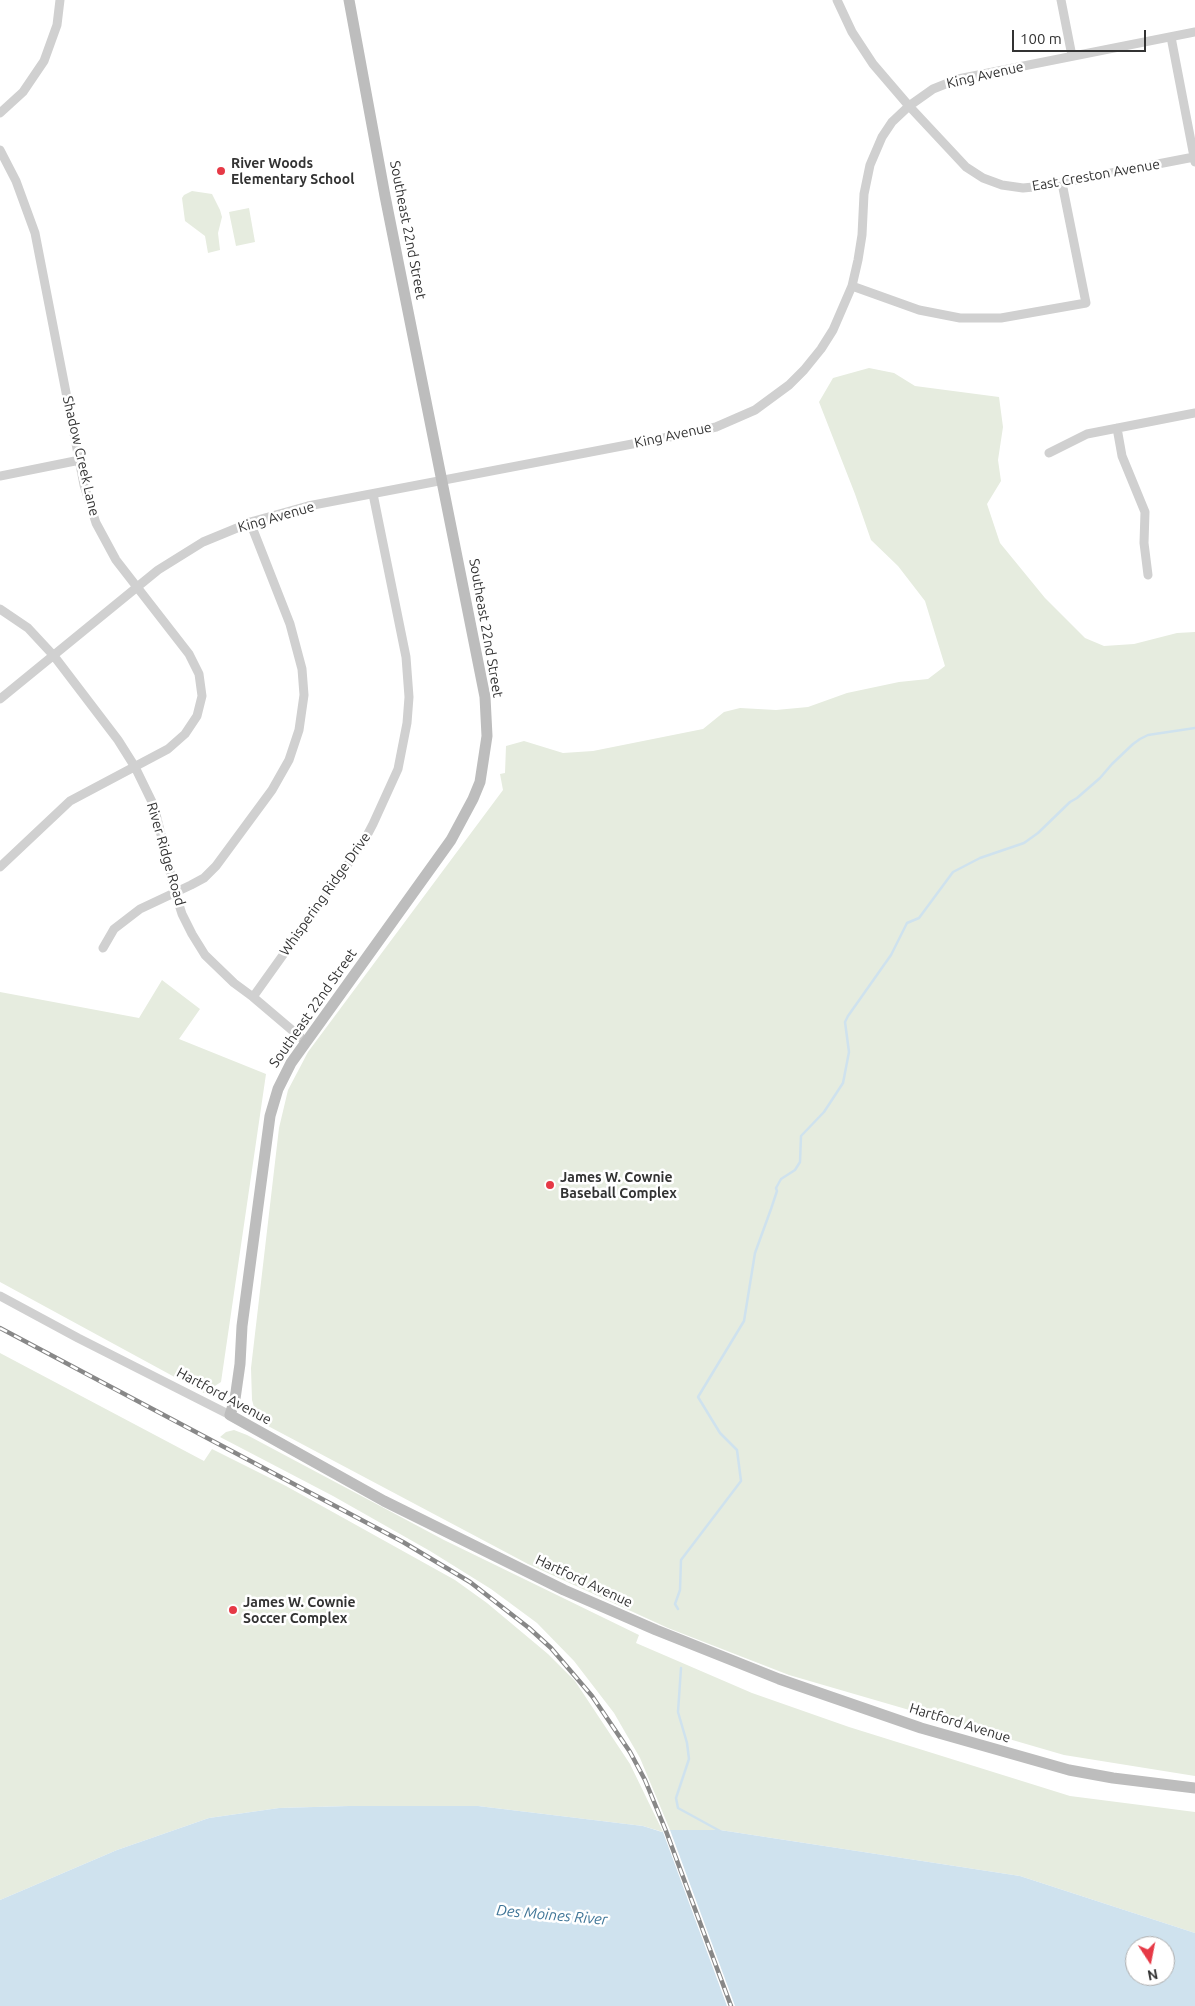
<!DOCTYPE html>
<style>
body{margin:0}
#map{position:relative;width:1195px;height:2006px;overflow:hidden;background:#fff;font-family:Ubuntu,sans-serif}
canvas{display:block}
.north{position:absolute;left:1125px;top:1936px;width:50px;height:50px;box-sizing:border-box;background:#fff;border:1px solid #adadad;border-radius:50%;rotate:169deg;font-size:14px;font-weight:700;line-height:20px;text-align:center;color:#333}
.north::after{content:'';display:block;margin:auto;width:18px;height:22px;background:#e63946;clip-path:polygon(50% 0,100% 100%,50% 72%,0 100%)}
.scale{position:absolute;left:1012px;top:30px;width:134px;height:22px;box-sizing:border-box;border:2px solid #333;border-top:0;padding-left:6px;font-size:15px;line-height:18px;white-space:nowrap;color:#333;-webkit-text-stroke:4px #fff;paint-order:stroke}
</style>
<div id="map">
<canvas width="1195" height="2006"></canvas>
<div class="north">N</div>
<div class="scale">100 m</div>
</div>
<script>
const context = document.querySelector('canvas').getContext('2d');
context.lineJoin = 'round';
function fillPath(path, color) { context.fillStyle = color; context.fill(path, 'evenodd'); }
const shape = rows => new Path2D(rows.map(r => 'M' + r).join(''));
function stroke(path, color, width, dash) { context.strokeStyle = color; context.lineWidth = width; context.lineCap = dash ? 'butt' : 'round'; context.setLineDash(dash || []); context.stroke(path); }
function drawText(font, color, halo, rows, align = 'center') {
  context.font = font + ' Ubuntu,sans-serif'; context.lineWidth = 5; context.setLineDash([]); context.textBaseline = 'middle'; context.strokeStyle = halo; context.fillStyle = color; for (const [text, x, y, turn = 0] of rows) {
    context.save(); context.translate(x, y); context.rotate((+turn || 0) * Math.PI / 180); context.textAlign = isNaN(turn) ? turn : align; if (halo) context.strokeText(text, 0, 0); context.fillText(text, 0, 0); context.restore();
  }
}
const green = shape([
 [192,191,212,194,220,210,222,217,218,233,220,250,208,253,205,236,185,221,182,198,184,195],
 [249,208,255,242,236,246,229,212],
 [869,368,894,373,915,386,999,397,1003,427,998,460,1001,481,987,504,1000,543,1045,598,1085,638,1104,646,1134,644,1177,633,1195,632,1195,1776,1064,1755,789,1675,668,1628,528,1564,268,1426,256,1414,252,1400,251,1368,279,1128,288,1090,308,1052,503,790,500,774,505,773,506,746,524,741,563,753,593,751,703,729,724,712,740,708,776,710,808,707,847,693,899,682,928,679,945,666,925,601,898,566,871,540,855,494,819,402,833,378],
 [162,980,200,1009,179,1039,266,1074,221,1382,204,1393,0,1282,0,992,139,1018],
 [0,1353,204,1461,212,1449,286,1486,455,1580,487,1603,548,1654,575,1681,630,1764,663,1832,643,1826,478,1806,349,1806,279,1808,209,1818,117,1850,0,1900],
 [234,1430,247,1435,444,1540,639,1635,636,1643,752,1693,849,1727,1070,1796,1195,1812,1195,1933,1020,1876,720,1830,670,1830,640,1758,614,1713,574,1661,537,1623,491,1589,430,1551,333,1496,220,1437,226,1432]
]);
const water = shape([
 [349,1806,478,1806,643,1826,662,1832,670,1830,720,1830,1020,1876,1195,1933,1195,2006,0,2006,0,1900,117,1850,209,1818,279,1808],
 [1135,1946,1165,1946,1165,1976,1135,1976]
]);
const pier = shape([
 [670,1830,735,2006,727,2006,663,1832]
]);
const stream = shape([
 [678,1609,675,1604,680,1590,681,1560,741,1481,737,1450,720,1433,698,1397,744,1321,755,1253,771,1209,777,1191,776,1188,781,1179,795,1170,800,1162,801,1136,824,1112,843,1083,849,1052,845,1022,848,1016,891,955,907,923,919,918,953,872,980,858,1024,843,1038,833,1070,802,1077,798,1100,778,1112,764,1133,744,1140,739,1148,735,1195,728],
 [681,1668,678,1712,687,1743,689,1759,676,1798,678,1808,720,1831]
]);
const street = shape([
 [837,0,852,32,873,64,909,106,966,167,983,178,1002,185,1023,188,1044,186,1194,157],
 [1061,0,1072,56],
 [1171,37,1195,162],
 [0,113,23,92,44,61,57,25,60,0],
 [0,150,16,181,35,233,84,485,96,523,116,560,189,654,199,674,202,696,197,716,185,734,168,749,70,801,0,867],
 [852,286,919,310,960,318,1001,318,1086,303,1062,183],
 [1117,428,1122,456,1145,512,1144,543,1148,575],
 [1049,453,1087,434,1195,413],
 [0,476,80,460],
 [0,609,28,628,54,656,118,740,135,767,154,806,175,892,182,914,192,934,205,955,234,983,253,997,306,1042],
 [0,699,158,570,203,542,254,521,308,506,695,432,716,427,755,410,789,385,804,370,821,349,833,330,852,286,858,260,862,235,864,194,870,165,882,137,892,122,909,106,933,89,958,79,1195,32],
 [103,948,114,929,140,909,191,885,204,878,216,866,272,790,289,760,299,730,304,695,302,669,290,624,250,522],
 [253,997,363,843,373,824,398,769,407,723,409,697,406,657,373,494],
 [0,1296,78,1338,230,1415]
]);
const secondary = shape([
 [349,0,385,196,485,697,487,736,480,782,473,799,451,840,291,1063,278,1089,270,1116,242,1326,240,1364,235,1399,230,1415,384,1501,564,1590,656,1630,779,1679,921,1728,1069,1770,1113,1778,1195,1788]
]);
const rail = shape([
 [0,1328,403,1542,470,1582,529,1628,551,1648,592,1696,630,1752,645,1780,666,1831,731,2006]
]);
const markers = [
 [221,171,5,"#e63946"],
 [550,1185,5,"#e63946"],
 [233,1610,5,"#e63946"]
];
const streetNames = [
 ["King Avenue",985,75,-13],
 ["East Creston Avenue",1096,175,-10],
 ["Southeast 22nd Street",408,230,79],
 ["King Avenue",673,435,-12],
 ["Shadow Creek Lane",81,456,77],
 ["King Avenue",276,517,-16],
 ["Southeast 22nd Street",486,628,80],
 ["River Ridge Road",166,854,74],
 ["Whispering Ridge Drive",325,894,-55],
 ["Southeast 22nd Street",313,1008,-55],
 ["Hartford Avenue",224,1396,28],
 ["Hartford Avenue",584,1581,25],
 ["Hartford Avenue",960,1723,17]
];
const poiNames = [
 ["River Woods",231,163],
 ["Elementary School",231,179],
 ["James W. Cownie",560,1177],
 ["Baseball Complex",560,1193],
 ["James W. Cownie",243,1602],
 ["Soccer Complex",243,1618]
];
const waterNames = [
 ["Des Moines River",552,1915,5]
];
fillPath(green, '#e6ecdf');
fillPath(water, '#cfe2ee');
fillPath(pier, '#fff');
stroke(stream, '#cfe2ee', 2.5);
stroke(street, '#d0d0d0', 9);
stroke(secondary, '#bdbdbd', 11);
stroke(rail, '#888', 4.5);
stroke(rail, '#fff', 2.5, [8]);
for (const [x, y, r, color] of markers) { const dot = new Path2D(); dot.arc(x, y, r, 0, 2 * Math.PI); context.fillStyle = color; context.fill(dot); stroke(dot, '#fff', 2); }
drawText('14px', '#333', '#fff', streetNames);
drawText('bold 14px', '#333', '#fff', poiNames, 'left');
drawText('italic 15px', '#3f7597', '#fff', waterNames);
</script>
